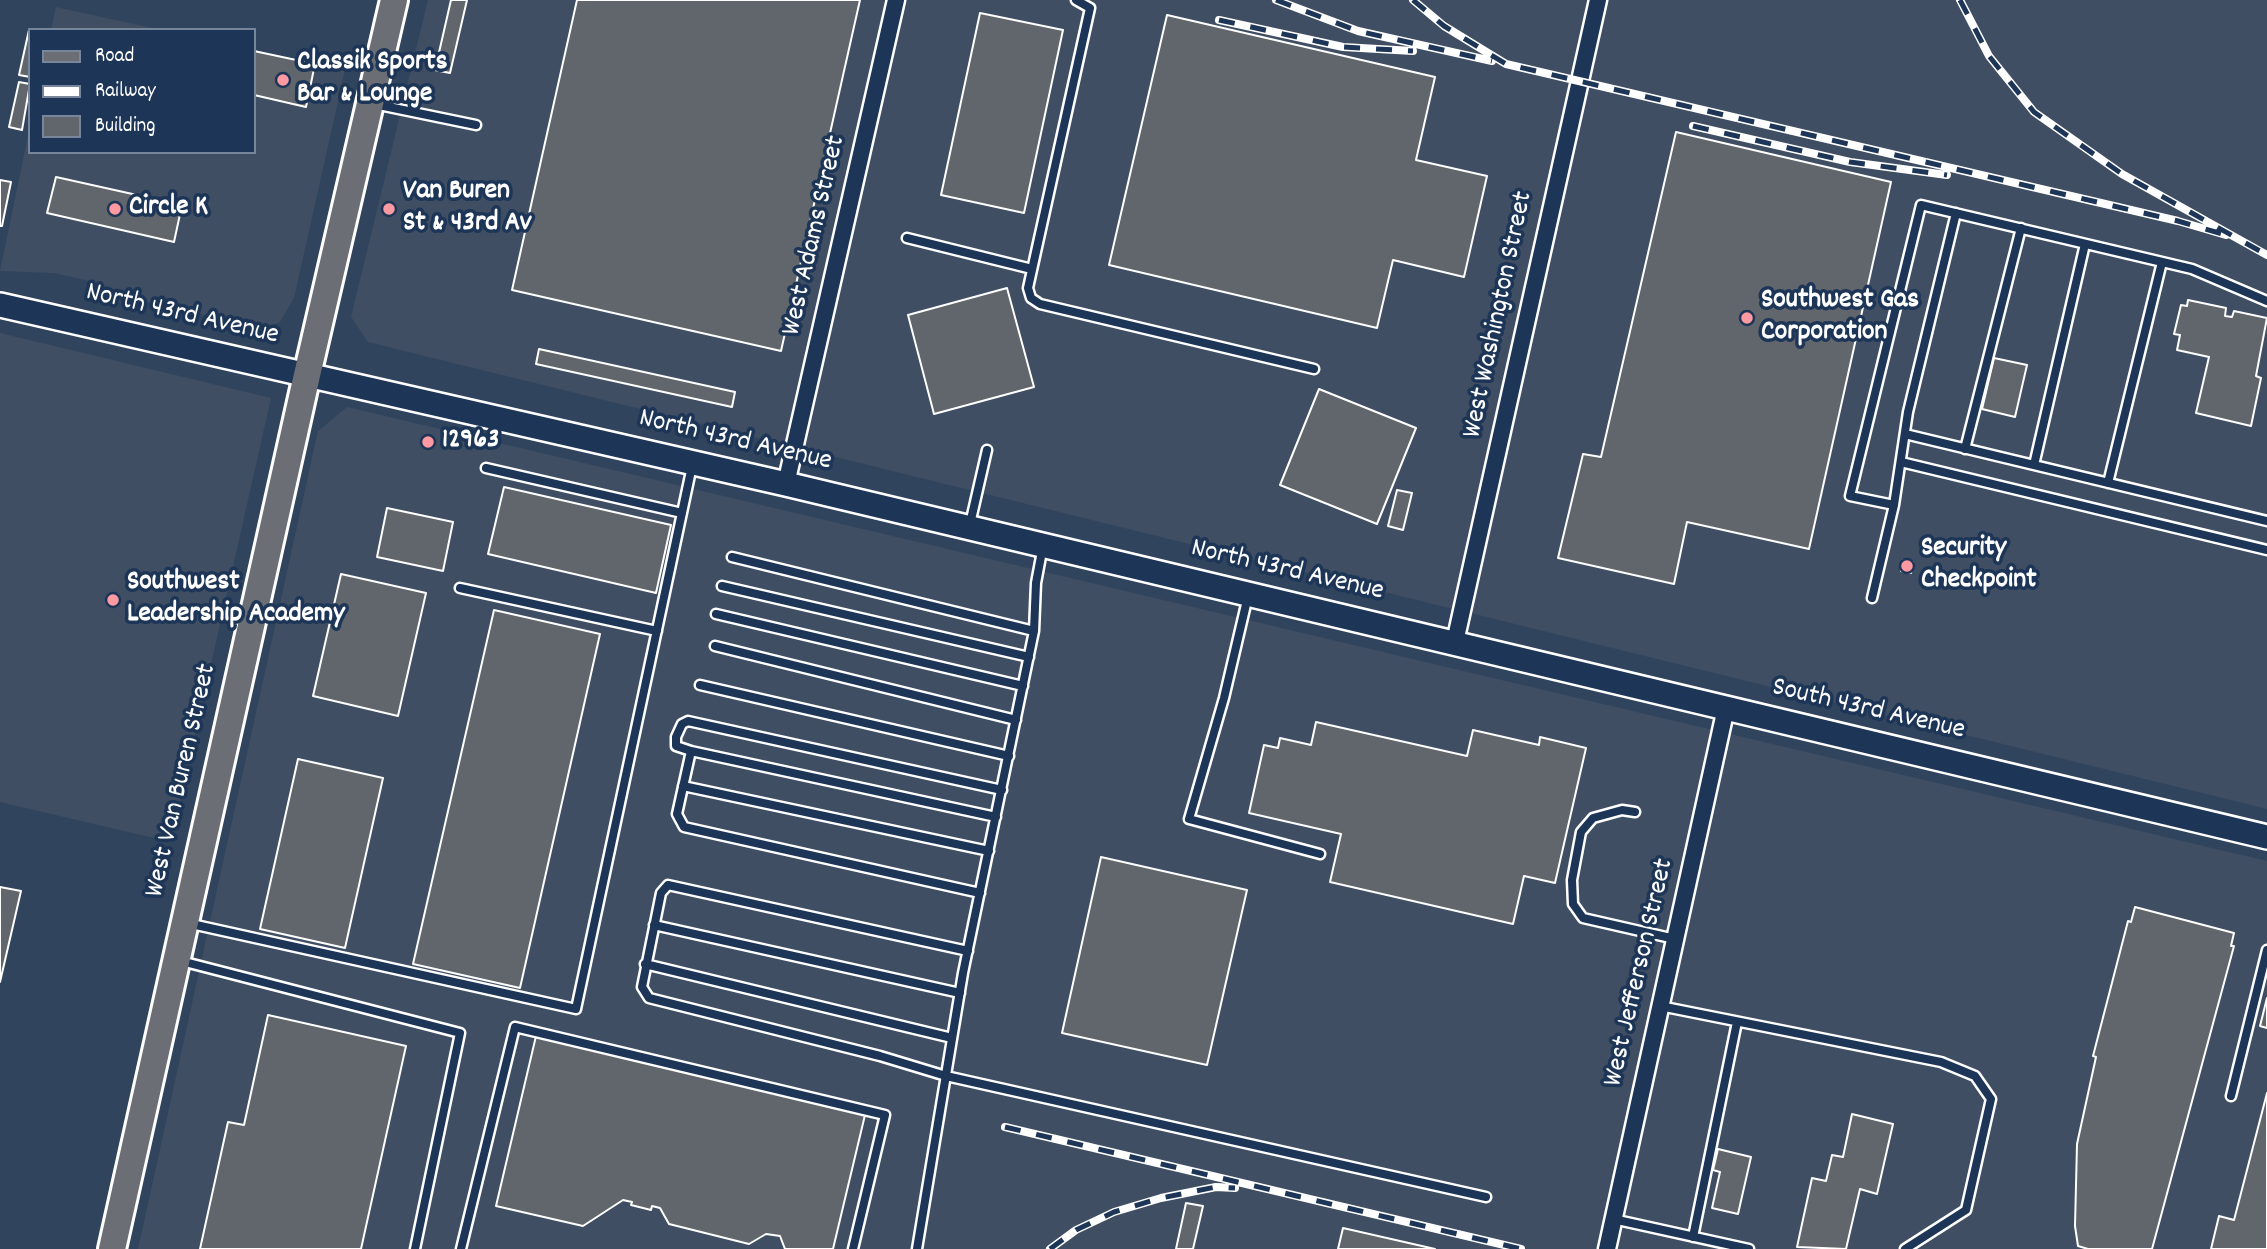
<!DOCTYPE html>
<style>
body{margin:0}
#map{position:relative;width:2267px;height:1249px;overflow:hidden;background:#31445d;font-family:Dekko,sans-serif}
canvas{display:block}
.legend{position:absolute;left:28px;top:28px;width:228px;height:126px;box-sizing:border-box;background:#1d3557;border:2px solid #77869a;margin:0;padding:9px 12px;list-style:none;font-size:21px;color:#fff}
.legend li{display:flex;align-items:center;gap:14px;height:35px}
.legend b{width:35px;border:2px solid #77869a}
</style>
<div id="map">
<canvas width="2267" height="1249"></canvas>
<ul class="legend">
<li><b style="height:9px;background:#6b6f75"></b>Road</li>
<li><b style="height:9px;background:#fff"></b>Railway</li>
<li><b style="height:19px;background:#61666c"></b>Building</li>
</ul>
</div>
<script>
const context = document.querySelector('canvas').getContext('2d');
context.lineJoin = 'round';
function fillPath(path, color) { context.fillStyle = color; context.fill(path, 'evenodd'); }
const shape = rows => new Path2D(rows.map(r => 'M' + r).join(''));
function stroke(path, color, width, dash) { context.strokeStyle = color; context.lineWidth = width; context.lineCap = dash ? 'butt' : 'round'; context.setLineDash(dash || []); context.stroke(path); }
function drawText(font, color, halo, rows, align = 'center') {
  context.font = font + ' Dekko,sans-serif'; context.lineWidth = 7; context.setLineDash([]); context.textBaseline = 'middle'; context.strokeStyle = halo; context.fillStyle = color; for (const [text, x, y, turn = 0] of rows) {
    context.save(); context.translate(x, y); context.rotate((+turn || 0) * Math.PI / 180); context.textAlign = isNaN(turn) ? turn : align; if (halo) context.strokeText(text, 0, 0); context.fillText(text, 0, 0); context.restore();
  }
}
const built = shape([
 [428,0,2267,0,2267,809,368,342,351,317],
 [56,7,161,30,51,30],
 [254,50,345,70,294,298,280,322,270,326,254,326,147,302,93,282,54,273,0,271,30,126,30,152,254,152],
 [0,333,271,398,171,842,0,802],
 [347,407,2267,861,2267,1249,138,1249,318,431]
]);
const building = shape([
 [451,0,467,0,450,73,435,70,451,0],
 [577,0,860,0,781,351,512,290,577,0],
 [980,13,1063,30,1024,213,941,195,980,13],
 [1167,15,1435,77,1416,160,1487,176,1464,277,1393,260,1377,328,1109,265,1167,15],
 [29,30,30,30,30,77,19,75,29,30],
 [254,51,315,64,306,107,254,95,254,51],
 [19,82,30,84,22,130,9,127,19,82],
 [1676,132,1891,182,1809,549,1687,522,1674,584,1558,558,1583,454,1601,457,1676,132],
 [56,177,182,205,174,242,47,213,56,177],
 [0,180,11,182,2,226,0,226,0,180],
 [1007,288,1034,387,934,414,908,315,1007,288],
 [2188,300,2226,308,2225,316,2232,317,2234,311,2267,318,2256,376,2261,378,2251,426,2196,413,2209,357,2177,350,2180,335,2174,334,2181,305,2187,306,2188,300],
 [539,349,735,392,732,407,536,364,539,349],
 [1994,358,2027,365,2015,417,1982,409,1994,358],
 [1319,389,1416,428,1377,524,1280,485,1319,389],
 [504,487,671,525,656,593,488,554,504,487],
 [1397,490,1412,493,1403,530,1388,526,1397,490],
 [387,508,453,522,443,571,377,557,387,508],
 [1903,560,1913,562,1911,573,1901,571,1903,560],
 [341,574,426,593,398,716,313,696,341,574],
 [494,610,600,634,520,988,413,964,494,610],
 [1316,722,1467,756,1473,730,1539,745,1540,737,1586,748,1555,883,1524,876,1513,924,1330,882,1341,834,1249,813,1264,745,1278,748,1280,738,1311,745,1316,722],
 [298,759,383,778,345,948,260,929,298,759],
 [1101,857,1247,890,1207,1065,1062,1033,1101,857],
 [0,887,21,891,0,982,0,887],
 [2135,907,2234,933,2231,946,2234,946,2152,1249,2088,1249,2078,1246,2075,1226,2077,1144,2096,1057,2093,1056,2128,921,2131,922,2135,907],
 [2267,998,2267,1028,2260,1026,2267,998],
 [268,1015,406,1046,361,1249,200,1249,228,1122,244,1125,268,1015],
 [536,1036,865,1115,833,1249,785,1249,780,1236,766,1234,749,1244,669,1224,660,1208,652,1206,651,1210,631,1205,632,1202,623,1200,583,1226,496,1206,536,1036],
 [2267,1093,2267,1249,2211,1249,2219,1216,2234,1220,2267,1093],
 [1852,1114,1893,1124,1877,1194,1860,1189,1846,1249,1797,1247,1812,1178,1826,1181,1832,1155,1843,1157,1852,1114],
 [1718,1149,1751,1157,1738,1214,1712,1208,1720,1172,1713,1170,1718,1149],
 [1186,1203,1203,1206,1193,1249,1176,1249,1186,1203],
 [1343,1228,1435,1249,1338,1249,1343,1228]
]);
const lane = shape([
 [1076,0,1090,8,1028,288,1031,298,1040,304,1314,369],
 [374,104,476,125],
 [907,238,1032,269],
 [1905,434,2267,521],
 [1965,449,2021,228],
 [1901,462,2267,550],
 [2034,465,2085,244],
 [486,468,682,513],
 [2108,483,2162,262],
 [1894,505,1908,412,1956,213],
 [970,524,987,450],
 [732,557,1034,631],
 [722,586,1029,657],
 [460,588,657,631],
 [1248,596,1224,698,1189,819,1320,854],
 [1872,598,1894,505,1850,496,1921,205,2192,269,2267,301],
 [716,614,1023,686],
 [715,646,1016,720],
 [700,685,1009,756],
 [691,751,996,817],
 [683,786,989,851],
 [1635,812,1622,810,1593,818,1581,832,1572,880,1573,904,1583,918,1675,939],
 [980,893,684,827,677,814,691,751,676,746,676,737,682,724,688,721,1002,790],
 [187,923,576,1009,692,466],
 [654,925,960,993],
 [968,951,668,885,661,893,642,987,649,998,880,1056,946,1076,1486,1197],
 [181,961,460,1033,415,1249],
 [645,964,952,1038],
 [1660,1006,1941,1062,1975,1076,1991,1099,1966,1210,1905,1249],
 [2231,1096,2267,950],
 [1613,1219,1749,1249],
 [1693,1237,1737,1022],
 [461,1249,515,1027,885,1115,853,1249],
 [917,1249,963,973,1034,631,1036,583,1043,546]
]);
const street = shape([
 [786,484,896,0],
 [1455,642,1598,0],
 [1607,1249,1726,708]
]);
const secondary = shape([
 [0,305,786,484,2267,837]
]);
const primary = shape([
 [112,1249,307,375,394,0]
]);
const rail = shape([
 [1276,0,1358,31,1492,61],
 [1413,0,1444,26,1506,64,2178,221,2226,235],
 [1960,0,1989,56,2034,112,2122,174,2267,255],
 [1219,20,1343,47,1413,51],
 [1693,126,1850,162,1947,175],
 [1005,1127,1521,1249],
 [1050,1249,1076,1230,1114,1212,1161,1198,1216,1187,1235,1188]
]);
const markers = [
 [283,80,7,"#ff9aa2"],
 [115,209,7,"#ff9aa2"],
 [389,209,7,"#ff9aa2"],
 [1747,318,7,"#ff9aa2"],
 [428,442,7,"#ff9aa2"],
 [1907,566,7,"#ff9aa2"],
 [113,600,7,"#ff9aa2"]
];
const poiNames = [
 ["Classik Sports",297,64],
 ["Bar & Lounge",297,96],
 ["Van Buren",403,193],
 ["St & 43rd Av",403,225],
 ["Circle K",129,209],
 ["Southwest Gas",1761,302],
 ["Corporation",1761,334],
 ["12963",442,442],
 ["Security",1921,550],
 ["Checkpoint",1921,582],
 ["Southwest",127,584],
 ["Leadership Academy",127,616]
];
const streetNames = [
 ["West Adams Street",816,236,-77],
 ["West Washington Street",1500,315,-78],
 ["North 43rd Avenue",182,316,13],
 ["North 43rd Avenue",735,442,13],
 ["North 43rd Avenue",1287,572,13],
 ["South 43rd Avenue",1868,711,13],
 ["West Van Buren Street",183,781,-77],
 ["West Jefferson Street",1641,973,-77]
];
fillPath(built, '#3f4e62');
fillPath(building, '#61666c');
stroke(building, '#fff', 2);
stroke(lane, '#fff', 13);
stroke(street, '#fff', 21);
stroke(secondary, '#fff', 28);
stroke(primary, '#fff', 32);
stroke(lane, '#1d3557', 8);
stroke(street, '#1d3557', 16);
stroke(secondary, '#1d3557', 23);
stroke(primary, '#6b6f75', 26);
stroke(rail, '#fff', 8);
stroke(rail, '#1d3557', 5, [16]);
for (const [x, y, r, color] of markers) { const dot = new Path2D(); dot.arc(x, y, r, 0, 2 * Math.PI); context.fillStyle = color; context.fill(dot); stroke(dot, '#1d3557', 2.5); }
drawText('bold 28px', '#fff', '#1d3557', poiNames, 'left');
drawText('28px', '#fff', '#1d3557', streetNames);
</script>
